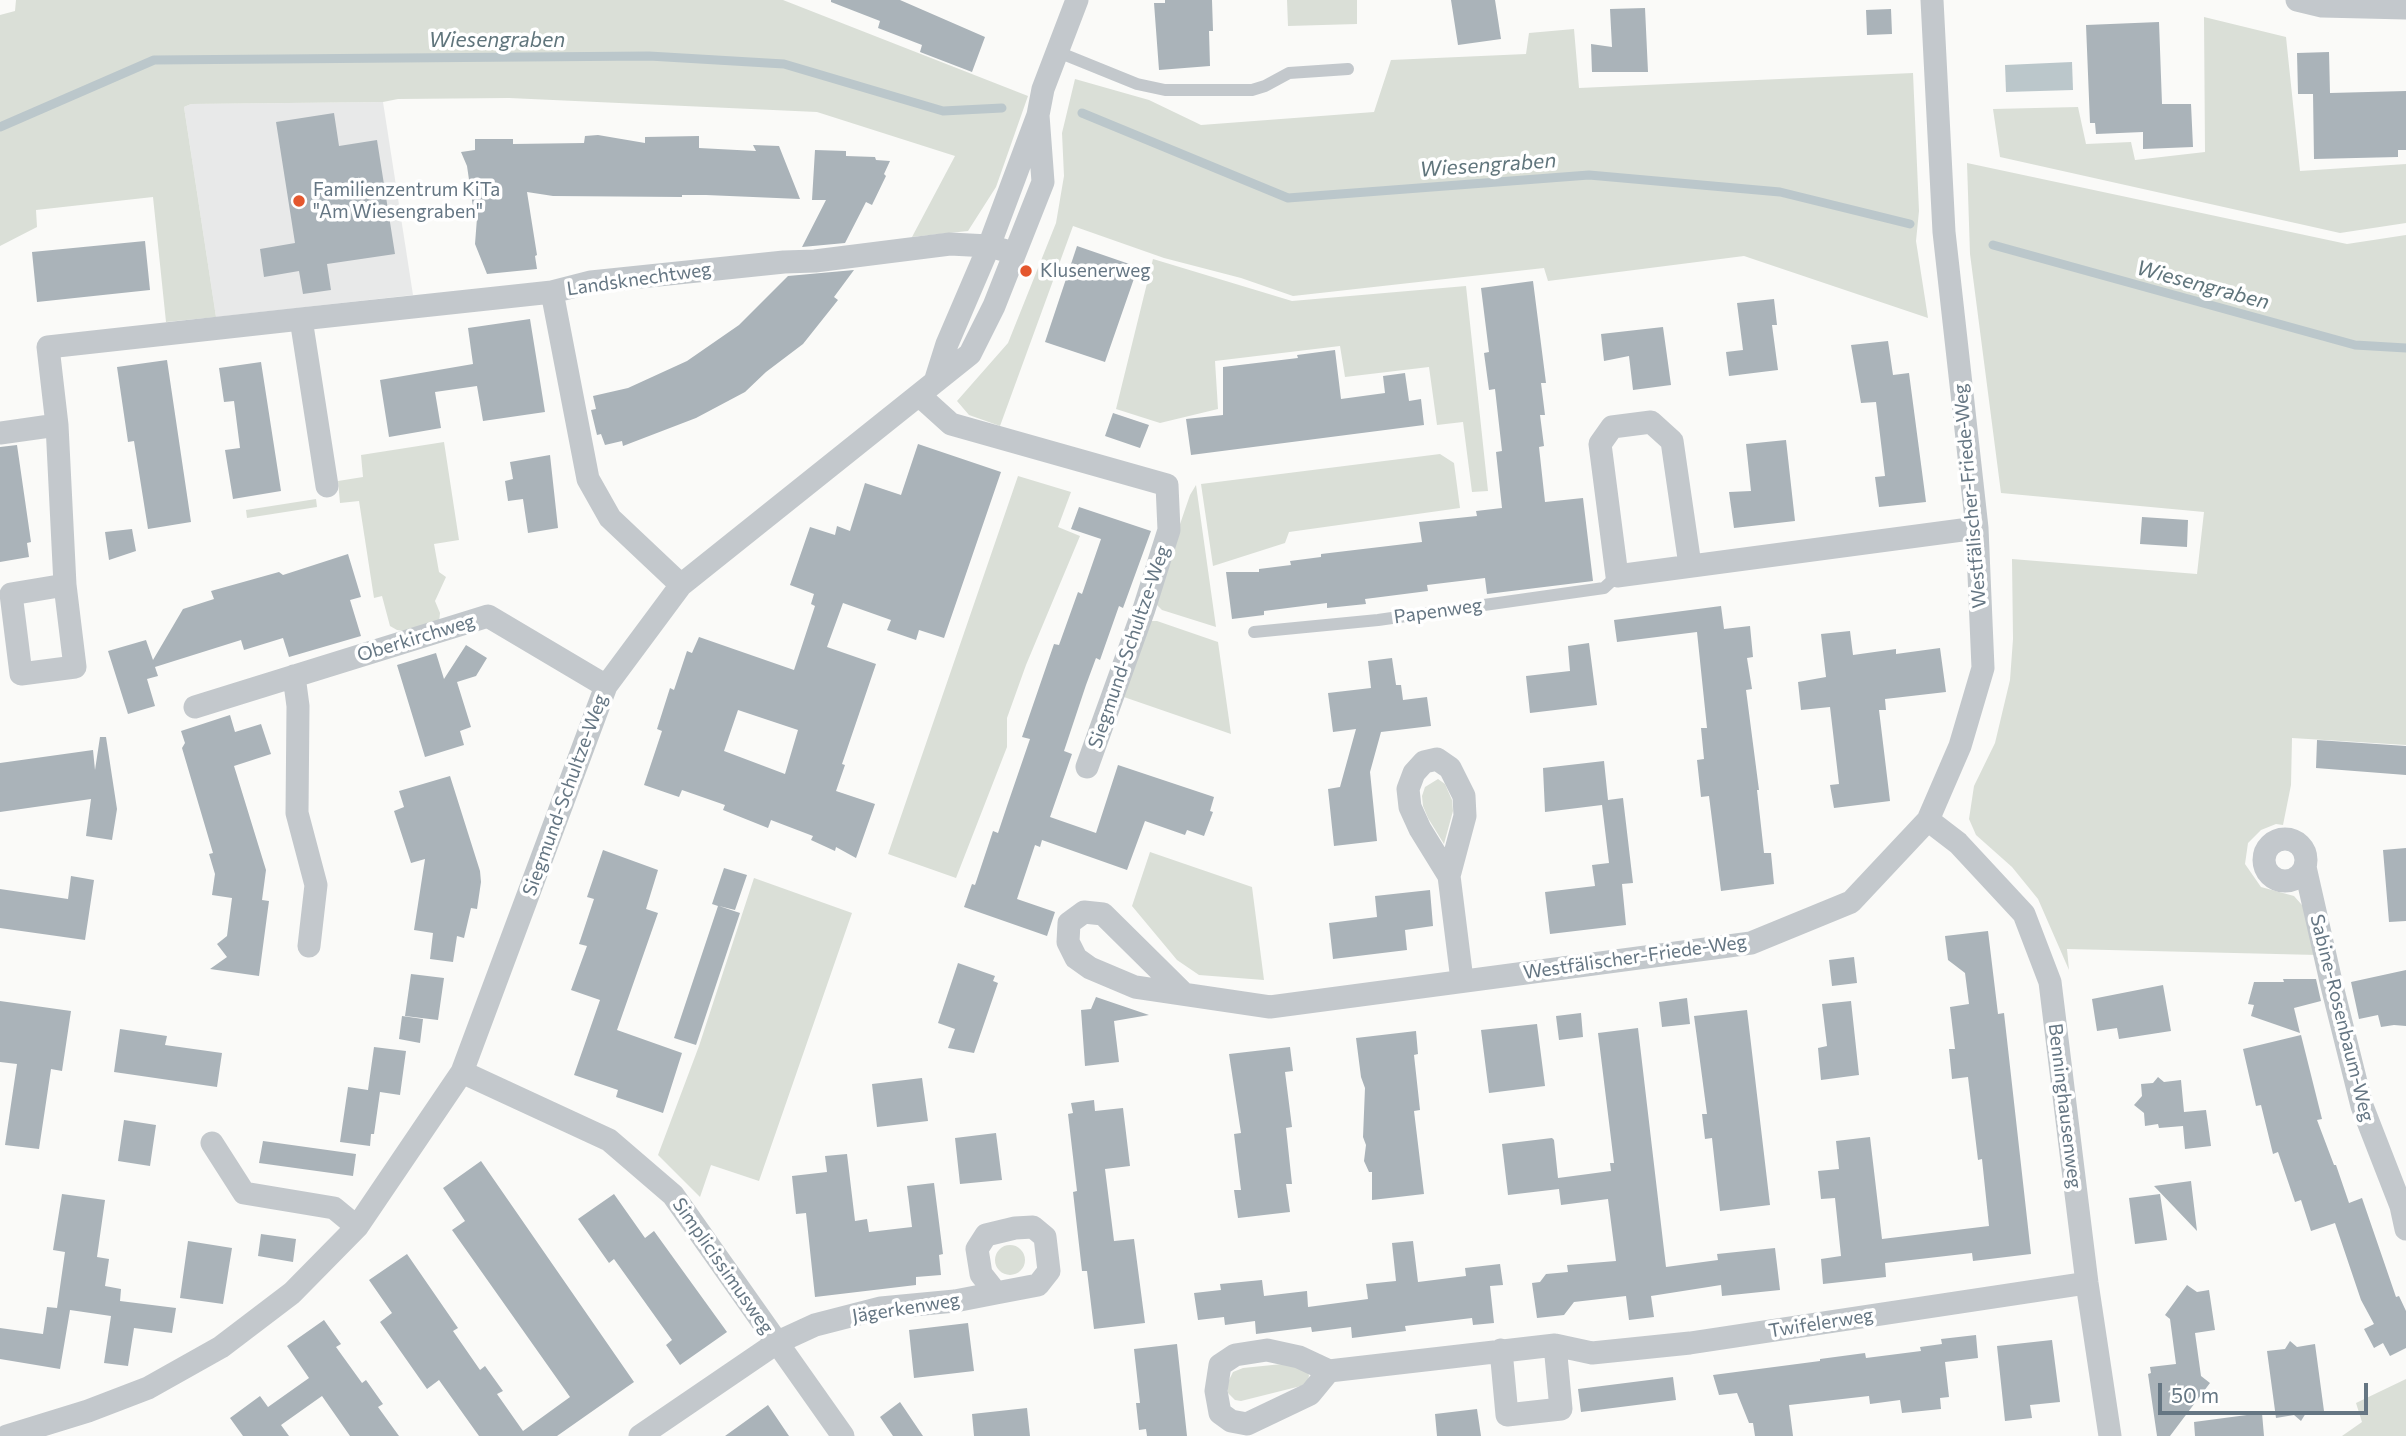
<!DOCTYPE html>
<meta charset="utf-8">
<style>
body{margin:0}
#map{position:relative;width:2406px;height:1436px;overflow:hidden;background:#fafaf8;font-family:Commissioner,sans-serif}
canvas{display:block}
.scale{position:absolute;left:2158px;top:1383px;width:210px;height:32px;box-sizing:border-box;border:4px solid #657683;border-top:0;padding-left:9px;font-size:21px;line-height:24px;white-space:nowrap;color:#657683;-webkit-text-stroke:5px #fff;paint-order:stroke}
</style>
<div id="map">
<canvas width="2406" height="1436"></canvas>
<div class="scale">50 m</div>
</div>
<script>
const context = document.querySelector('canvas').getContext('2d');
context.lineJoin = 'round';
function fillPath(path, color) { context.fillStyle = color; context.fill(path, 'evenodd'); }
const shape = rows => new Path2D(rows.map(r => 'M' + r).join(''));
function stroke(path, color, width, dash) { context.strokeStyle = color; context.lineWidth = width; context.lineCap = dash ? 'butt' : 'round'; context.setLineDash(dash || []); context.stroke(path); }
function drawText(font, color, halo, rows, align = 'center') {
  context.font = font + ' Commissioner,sans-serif'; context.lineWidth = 7; context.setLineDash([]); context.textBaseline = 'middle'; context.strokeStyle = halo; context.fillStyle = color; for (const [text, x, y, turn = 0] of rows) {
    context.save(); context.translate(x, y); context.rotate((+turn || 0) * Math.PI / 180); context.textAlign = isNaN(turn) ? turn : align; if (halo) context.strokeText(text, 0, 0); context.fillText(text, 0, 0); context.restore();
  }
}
const built = shape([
 [383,102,413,295,216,317,184,107,191,104]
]);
const green = shape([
 [16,0,783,0,1028,96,996,187,968,231,912,237,955,156,817,112,509,98,398,99,383,102,191,104,184,107,216,317,166,322,153,197,36,210,37,227,0,246,0,15,15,11],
 [1287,0,1357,0,1357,24,1288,26],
 [2204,17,2286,37,2300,171,2406,164,2406,223,2340,233,2000,157,1993,109,2078,107,2086,144,2131,142,2135,160,2205,152],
 [1574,29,1579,88,1913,73,1919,211,1916,241,1928,318,1744,256,1548,281,1544,268,1293,296,1241,278,1164,258,1073,226,1000,426,969,415,957,401,1008,343,1056,223,1064,176,1062,133,1075,79,1149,100,1201,125,1374,112,1391,60,1526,54,1529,33],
 [1967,163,2347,244,2406,235,2406,745,2292,738,2291,785,2283,825,2276,824,2261,830,2248,843,2245,864,2261,887,2294,896,2309,913,2318,955,2067,949,2069,970,2038,899,2012,867,1976,835,1969,819,1974,786,1995,743,2010,680,2013,639,2012,559,2197,574,2204,512,2001,493,1970,254],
 [1153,259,1292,301,1466,286,1488,491,1472,492,1463,422,1437,425,1429,367,1345,377,1340,346,1215,361,1218,409,1160,423,1116,409],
 [444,442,459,540,434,544,439,572,446,577,435,601,440,613,439,623,411,632,397,630,390,626,382,596,374,598,359,501,340,503,338,481,363,477,361,455],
 [1440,454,1454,463,1460,508,1289,532,1285,543,1213,566,1201,484],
 [1018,476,1071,492,1058,527,1080,536,1026,665,1007,718,1007,747,956,878,888,854],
 [1196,485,1216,627,1162,610,1155,603,1156,594,1190,495],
 [316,499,317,507,247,518,246,510],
 [1149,621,1157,621,1218,642,1231,734,1121,696],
 [1438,779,1445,784,1452,800,1453,811,1444,844,1428,818,1423,806,1422,796,1425,787],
 [1150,852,1252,887,1264,980,1199,975,1177,960,1132,906],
 [754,878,852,913,759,1181,711,1165,700,1197,658,1155,699,1046],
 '995 1260a15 15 0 1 1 30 0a15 15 0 1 1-30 0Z',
 [1292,1363,1306,1369,1309,1375,1308,1382,1301,1386,1241,1401,1235,1400,1228,1393,1227,1384,1233,1372,1243,1368],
 [2406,1379,2406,1436,2342,1436,2362,1422,2356,1403]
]);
const water = shape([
 [2072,62,2073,90,2006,92,2005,65]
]);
const stream = shape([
 [1082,113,1288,198,1589,175,1780,192,1910,224],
 [0,127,154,60,649,56,784,64,943,111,1002,108],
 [1993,245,2355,345,2406,348]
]);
const building = shape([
 [831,0,900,0,985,37,972,72,920,52,922,45,878,28,880,21,831,2],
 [1165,0,1212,0,1213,31,1209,31,1210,66,1159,70,1154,3,1165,3],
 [1451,0,1495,0,1501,39,1458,45],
 [1645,8,1648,72,1592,72,1591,44,1612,47,1610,9],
 [1891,9,1892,34,1867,35,1866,10],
 [2159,22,2162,104,2191,104,2193,147,2143,149,2143,132,2096,134,2095,123,2090,123,2086,25],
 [2329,52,2330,93,2406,91,2406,150,2398,150,2398,157,2314,159,2313,94,2298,94,2297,53],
 [334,113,339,146,377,140,395,254,327,264,331,290,303,294,299,271,264,277,260,249,295,243,276,122],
 [598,135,645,143,645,137,699,136,699,148,756,151,753,145,779,146,800,199,706,195,682,195,682,197,553,196,527,192,537,255,535,256,537,269,487,274,475,244,477,218,473,207,467,166,461,152,475,150,475,139,513,139,513,144,584,143,585,136],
 [815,150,846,151,846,156,875,157,876,160,890,161,884,174,886,176,872,205,866,202,845,243,802,247,826,200,812,200],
 [145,241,150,290,37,302,32,252],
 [1077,246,1138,267,1105,362,1045,342],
 [854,270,834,297,838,300,803,344,766,372,745,392,696,418,623,446,622,441,605,445,601,434,597,435,591,410,596,409,593,396,628,388,687,361,739,325,788,276],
 [1533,281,1546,383,1541,383,1545,415,1540,415,1544,446,1539,447,1545,502,1583,498,1593,581,1487,594,1485,578,1427,585,1428,591,1365,599,1366,604,1327,608,1327,603,1264,611,1264,615,1232,619,1226,572,1259,572,1259,569,1291,565,1290,561,1321,557,1321,554,1422,542,1419,522,1477,516,1476,511,1502,508,1496,452,1502,451,1495,389,1489,390,1484,353,1489,352,1481,288],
 [1774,299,1777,325,1772,325,1778,370,1729,376,1726,352,1743,350,1737,303],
 [530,319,545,412,483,421,477,386,435,392,441,428,389,437,380,380,473,364,468,328],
 [1663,327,1671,385,1633,390,1629,356,1604,361,1601,334],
 [1888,341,1893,375,1909,373,1926,502,1879,507,1875,477,1885,476,1876,402,1861,403,1851,345],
 [1335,350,1341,399,1385,393,1383,376,1405,373,1409,401,1421,399,1424,425,1191,455,1186,419,1223,415,1223,367,1298,358,1297,355],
 [167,360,191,522,148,529,134,441,128,442,117,367],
 [261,362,281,491,233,499,225,450,240,448,234,401,224,402,219,368],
 [1113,413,1149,425,1140,448,1105,436],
 [1786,440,1795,521,1734,528,1729,492,1751,491,1746,444],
 [918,444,1001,472,944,638,919,630,916,640,887,630,891,620,843,603,827,647,876,664,842,764,845,765,836,791,875,804,856,858,836,847,835,851,811,840,813,836,771,820,768,828,723,810,725,805,682,790,679,797,644,785,662,731,657,729,670,688,674,690,687,651,692,653,699,637,794,670,815,606,811,604,814,594,790,585,810,527,835,535,837,526,850,531,865,483,901,495],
 [738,710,798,730,785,774,724,751],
 [17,445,31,542,27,543,29,557,0,562,0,447],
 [550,455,558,528,528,533,523,499,508,501,505,481,513,479,510,462],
 [1079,507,1151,531,1123,608,1119,606,1100,660,1096,658,1086,685,1064,751,1072,754,1050,817,1096,833,1118,765,1214,797,1210,811,1213,812,1204,836,1187,830,1185,835,1145,821,1127,870,1042,840,1040,847,1035,845,1017,899,1055,912,1047,936,964,907,972,884,975,885,993,831,998,833,1007,806,1030,739,1022,737,1054,644,1059,645,1078,592,1082,594,1101,539,1071,529],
 [2142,517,2188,520,2187,547,2140,544],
 [132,529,136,551,109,560,105,532],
 [348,554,361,597,350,600,361,636,289,657,283,638,244,650,241,640,155,667,158,676,147,679,155,706,128,714,108,651,146,640,153,660,183,609,214,599,211,591,279,572,283,575],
 [1721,606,1724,629,1750,626,1753,657,1747,658,1752,689,1746,690,1759,790,1757,790,1764,853,1771,853,1774,884,1721,891,1709,796,1701,797,1697,760,1704,759,1701,728,1707,728,1697,632,1617,642,1614,620],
 [1850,631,1853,655,1896,649,1896,654,1940,648,1946,692,1885,699,1886,710,1879,710,1890,801,1834,808,1830,785,1839,784,1830,707,1801,710,1798,682,1826,677,1821,634],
 [1589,643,1597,705,1530,713,1526,676,1570,671,1568,646],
 [466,645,487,658,476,676,457,682,471,727,460,731,464,745,425,757,397,665,436,653,444,679],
 [1392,658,1396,685,1401,685,1403,700,1427,697,1431,726,1381,732,1370,772,1377,841,1334,846,1328,789,1340,787,1356,729,1333,732,1328,693,1371,688,1368,661],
 [230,715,235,732,261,724,271,754,234,766,266,870,262,900,269,901,259,976,210,969,227,957,217,944,227,936,232,898,212,895,215,874,209,854,213,853,182,748,185,743,181,731],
 [100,737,106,737,117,809,112,840,86,836,91,799,0,812,0,763,93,750,95,770],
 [2317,740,2406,746,2406,775,2316,768],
 [1604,761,1608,800,1623,798,1633,883,1622,884,1626,925,1550,934,1545,892,1595,886,1592,865,1609,863,1602,805,1545,812,1543,768],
 [450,776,480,871,481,882,477,909,471,908,464,938,457,936,453,962,430,959,433,933,414,930,425,859,411,863,394,811,404,807,399,791],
 [2406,848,2406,921,2389,922,2383,850],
 [603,850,658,870,646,909,658,913,617,1030,682,1053,663,1113,616,1097,618,1090,574,1075,600,1000,571,990,587,946,579,944,594,899,587,897],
 [724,868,747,875,735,910,719,906,740,913,696,1045,674,1038,718,906,712,904],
 [71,876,94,880,85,940,0,928,0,889,68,899],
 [1430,890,1433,926,1405,930,1407,950,1333,959,1329,923,1377,917,1375,896],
 [1988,931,1998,1014,2004,1013,2031,1254,1973,1261,1972,1253,1885,1263,1886,1277,1823,1284,1821,1259,1841,1256,1835,1198,1821,1199,1818,1171,1839,1169,1836,1141,1870,1137,1882,1239,1989,1226,1982,1159,1978,1160,1968,1077,1952,1079,1949,1049,1955,1049,1950,1007,1969,1004,1965,973,1948,960,1945,936],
 [1854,957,1857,983,1832,986,1829,960],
 [958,963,995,976,993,981,998,983,974,1053,948,1048,955,1029,938,1023],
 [2406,970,2406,1026,2394,1025,2381,1027,2378,1015,2359,1019,2351,982],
 [411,974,444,978,438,1020,405,1016],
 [2283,979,2316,979,2321,1001,2294,1008,2300,1033,2251,1016,2254,1005,2248,1004,2254,982,2284,982],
 [2163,985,2171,1031,2119,1039,2117,1028,2097,1031,2092,999],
 [1096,997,1149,1015,1114,1021,1119,1062,1085,1066,1081,1010,1091,1009],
 [1687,998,1690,1024,1662,1027,1659,1002],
 [0,1001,71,1011,62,1071,51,1069,39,1149,5,1145,17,1064,0,1062],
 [1851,1001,1859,1075,1821,1080,1818,1048,1827,1046,1822,1004],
 [1747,1010,1770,1205,1720,1211,1712,1138,1705,1139,1702,1114,1707,1114,1694,1016],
 [1581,1013,1583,1037,1559,1040,1556,1016],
 [402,1016,423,1019,420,1043,399,1039],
 [1537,1024,1545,1086,1489,1093,1481,1030],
 [1638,1028,1666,1267,1718,1260,1717,1254,1775,1248,1780,1290,1722,1296,1721,1285,1651,1296,1654,1317,1629,1320,1626,1296,1574,1302,1564,1315,1537,1318,1532,1283,1540,1282,1546,1274,1568,1272,1567,1265,1616,1261,1608,1199,1561,1205,1559,1189,1508,1195,1502,1144,1552,1138,1554,1140,1558,1178,1611,1171,1610,1163,1614,1163,1598,1033],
 [120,1029,167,1036,165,1045,222,1053,217,1087,114,1072],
 [1416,1031,1418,1054,1414,1055,1420,1110,1414,1111,1424,1194,1372,1200,1372,1172,1369,1172,1364,1161,1366,1145,1363,1137,1365,1088,1361,1077,1356,1038],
 [2301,1035,2322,1119,2317,1120,2334,1165,2336,1165,2349,1203,2362,1198,2396,1297,2399,1296,2406,1311,2406,1348,2390,1356,2383,1343,2374,1348,2364,1329,2374,1324,2361,1300,2335,1223,2311,1231,2301,1200,2295,1202,2278,1152,2273,1154,2261,1105,2256,1106,2243,1049],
 [374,1047,406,1051,400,1095,380,1092,374,1134,371,1134,370,1146,340,1142,348,1087,368,1090],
 [1290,1047,1293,1071,1285,1072,1292,1127,1286,1128,1292,1184,1286,1184,1290,1212,1238,1218,1234,1190,1241,1190,1234,1134,1241,1133,1229,1054],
 [2158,1077,2164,1082,2181,1080,2184,1112,2206,1110,2211,1146,2185,1149,2183,1126,2159,1128,2158,1124,2145,1126,2144,1113,2134,1105,2142,1096,2141,1084,2153,1083],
 [922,1078,928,1121,877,1127,872,1084],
 [1094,1100,1095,1111,1123,1108,1130,1166,1105,1169,1114,1241,1134,1239,1145,1323,1094,1329,1087,1271,1082,1271,1073,1192,1077,1191,1068,1114,1073,1113,1071,1103],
 [124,1120,156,1125,150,1166,118,1161],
 [996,1133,1002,1180,960,1184,955,1138],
 [263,1141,356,1154,353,1176,259,1163],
 [847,1154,855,1221,867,1219,869,1232,912,1227,907,1186,934,1183,943,1254,939,1255,941,1275,916,1277,916,1285,815,1297,806,1213,796,1214,792,1176,827,1172,825,1156],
 [481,1161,634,1382,557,1436,479,1436,439,1380,427,1389,380,1322,392,1313,369,1280,407,1254,458,1328,453,1331,480,1370,485,1366,503,1391,497,1394,523,1431,570,1397,452,1230,465,1221,443,1188],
 [2191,1181,2197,1231,2154,1186],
 [62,1194,105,1200,97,1257,109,1259,105,1286,121,1289,120,1301,176,1308,172,1333,134,1328,128,1366,104,1363,111,1316,70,1310,60,1369,0,1359,0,1328,43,1334,47,1307,57,1308,65,1252,53,1250],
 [614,1194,645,1238,654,1231,727,1332,680,1365,666,1345,672,1340,614,1259,609,1263,578,1219],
 [2160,1194,2167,1240,2135,1244,2129,1198],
 [261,1234,296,1239,293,1262,258,1256],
 [188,1241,232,1248,223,1304,180,1298],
 [1413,1241,1418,1282,1466,1276,1465,1268,1500,1264,1503,1285,1490,1286,1494,1323,1473,1325,1472,1318,1405,1326,1406,1331,1352,1338,1351,1327,1312,1332,1311,1327,1256,1334,1255,1321,1225,1325,1224,1317,1198,1320,1194,1293,1221,1290,1220,1284,1262,1280,1264,1296,1307,1291,1308,1307,1368,1299,1366,1284,1396,1281,1392,1243],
 [2187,1285,2197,1292,2209,1290,2215,1330,2195,1333,2201,1376,2210,1383,2170,1436,2157,1436,2148,1374,2151,1373,2150,1367,2176,1364,2170,1319,2165,1315],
 [324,1320,341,1344,336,1347,362,1383,366,1380,383,1404,378,1407,399,1436,350,1436,322,1396,281,1425,289,1436,243,1436,230,1418,260,1396,268,1407,309,1378,287,1346],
 [968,1323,974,1371,914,1378,909,1330],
 [1976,1335,1978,1358,1945,1362,1949,1397,1940,1398,1941,1409,1902,1413,1900,1400,1870,1404,1869,1396,1789,1405,1793,1436,1755,1436,1753,1423,1749,1423,1737,1393,1719,1395,1713,1375,1820,1361,1820,1359,1865,1353,1866,1358,1921,1351,1920,1347,1942,1344,1941,1339],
 [2052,1340,2060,1402,2030,1405,2032,1418,2005,1421,1997,1346],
 [2290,1341,2297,1347,2315,1344,2324,1411,2306,1413,2301,1421,2294,1415,2276,1418,2267,1351,2285,1349],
 [1177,1344,1187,1436,1147,1436,1146,1429,1139,1430,1136,1403,1140,1403,1134,1349],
 [1673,1377,1676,1400,1581,1412,1578,1389],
 [900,1402,923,1436,893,1436,880,1417],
 [768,1405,789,1436,725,1436],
 [1027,1408,1030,1436,974,1436,972,1414],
 [1477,1409,1481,1436,1437,1436,1435,1414],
 [2262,1413,2264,1436,2195,1436,2194,1422]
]);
const lane = shape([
 [1058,52,1137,84,1165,90,1252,90,1265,86,1289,73,1348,69],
 [1254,632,1378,620,1604,588,1617,576]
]);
const street = shape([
 [2297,0,2322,6,2406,8],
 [935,382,947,344,989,246,1038,115,1043,89,1077,0],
 [920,396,951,424,1167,485,1169,530,1144,609,1087,767],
 [57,425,65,585,75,667,21,674,11,594,65,585],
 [0,433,57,425,48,347,301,319],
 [327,486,301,319,552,292],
 [1690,565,1672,441,1651,422,1612,427,1600,444,1617,576,1977,528],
 [681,585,610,518,588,479,552,292,591,282,784,262,815,261,950,244,989,246,1014,253],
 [294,676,298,706,297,813,316,885,309,946],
 [195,707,488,616,606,686],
 [1928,820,1958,843,2024,914,2050,982,2087,1283,2110,1436],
 '2264 860a21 21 0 1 1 42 0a21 21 0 1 1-42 0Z',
 [2305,867,2332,986,2362,1106,2401,1206,2406,1229],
 [1449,876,1465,816,1464,796,1450,768,1437,759,1424,762,1414,773,1408,789,1410,807,1420,829,1449,876,1462,980],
 [1184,994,1103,914,1084,912,1069,923,1068,942,1076,958,1090,968,1135,987,1270,1007,1751,943,1851,902,1928,820,1960,746,1983,668,1977,528,1944,232,1932,0],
 [462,1072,609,1140,673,1195,843,1436],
 [212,1143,244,1193,334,1208,357,1227],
 [1501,1350,1507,1415,1561,1409,1555,1345],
 [1329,1371,1310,1394,1247,1424,1231,1421,1220,1413,1216,1391,1220,1365,1235,1355,1267,1350,1299,1357,1329,1371,1555,1345,1592,1353,1690,1343,2087,1283],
 [7,1436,88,1411,148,1388,221,1347,292,1293,357,1227,462,1072,606,686,681,585,970,354,994,306,1043,182,1038,115],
 [640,1436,778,1342,815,1325,881,1308,955,1301,996,1293,981,1274,977,1249,986,1235,1015,1228,1033,1227,1045,1237,1049,1271,1038,1285,996,1293]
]);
const markers = [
 [299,201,7,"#e4572e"],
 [1026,271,7,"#e4572e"]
];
const poiNames = [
 ["Familienzentrum KiTa",313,190],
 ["\"Am Wiesengraben\"",313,212],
 ["Klusenerweg",1040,271]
];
const streetNames = [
 ["Landsknechtweg",639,279,-8],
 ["Westfälischer-Friede-Weg",1970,496,-95],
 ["Papenweg",1438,611,-8],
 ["Oberkirchweg",416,638,-17],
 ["Siegmund-Schultze-Weg",1129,647,-71],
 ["Siegmund-Schultze-Weg",565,795,-70],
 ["Westfälischer-Friede-Weg",1635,957,-8],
 ["Sabine-Rosenbaum-Weg",2342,1018,76],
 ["Benninghausenweg",2065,1106,83],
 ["Simplicissimusweg",723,1266,55],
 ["Jägerkenweg",906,1308,-9],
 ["Twifelerweg",1821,1323,-9]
];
const waterNames = [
 ["Wiesengraben",497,40],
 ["Wiesengraben",1488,165,-4],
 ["Wiesengraben",2203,285,15]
];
fillPath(built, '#e8e9e9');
fillPath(green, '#dadfd7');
fillPath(water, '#bbc7cb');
stroke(stream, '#bbc7cb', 9);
fillPath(building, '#aab3b9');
stroke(lane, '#c3c8cc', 12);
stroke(street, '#c3c8cc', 23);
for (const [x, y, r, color] of markers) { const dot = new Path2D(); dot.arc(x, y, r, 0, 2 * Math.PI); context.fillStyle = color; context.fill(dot); stroke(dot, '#fff', 2.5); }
drawText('19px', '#657683', '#fff', poiNames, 'left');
drawText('19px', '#657683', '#fff', streetNames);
drawText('italic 21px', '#60757c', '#fff', waterNames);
</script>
